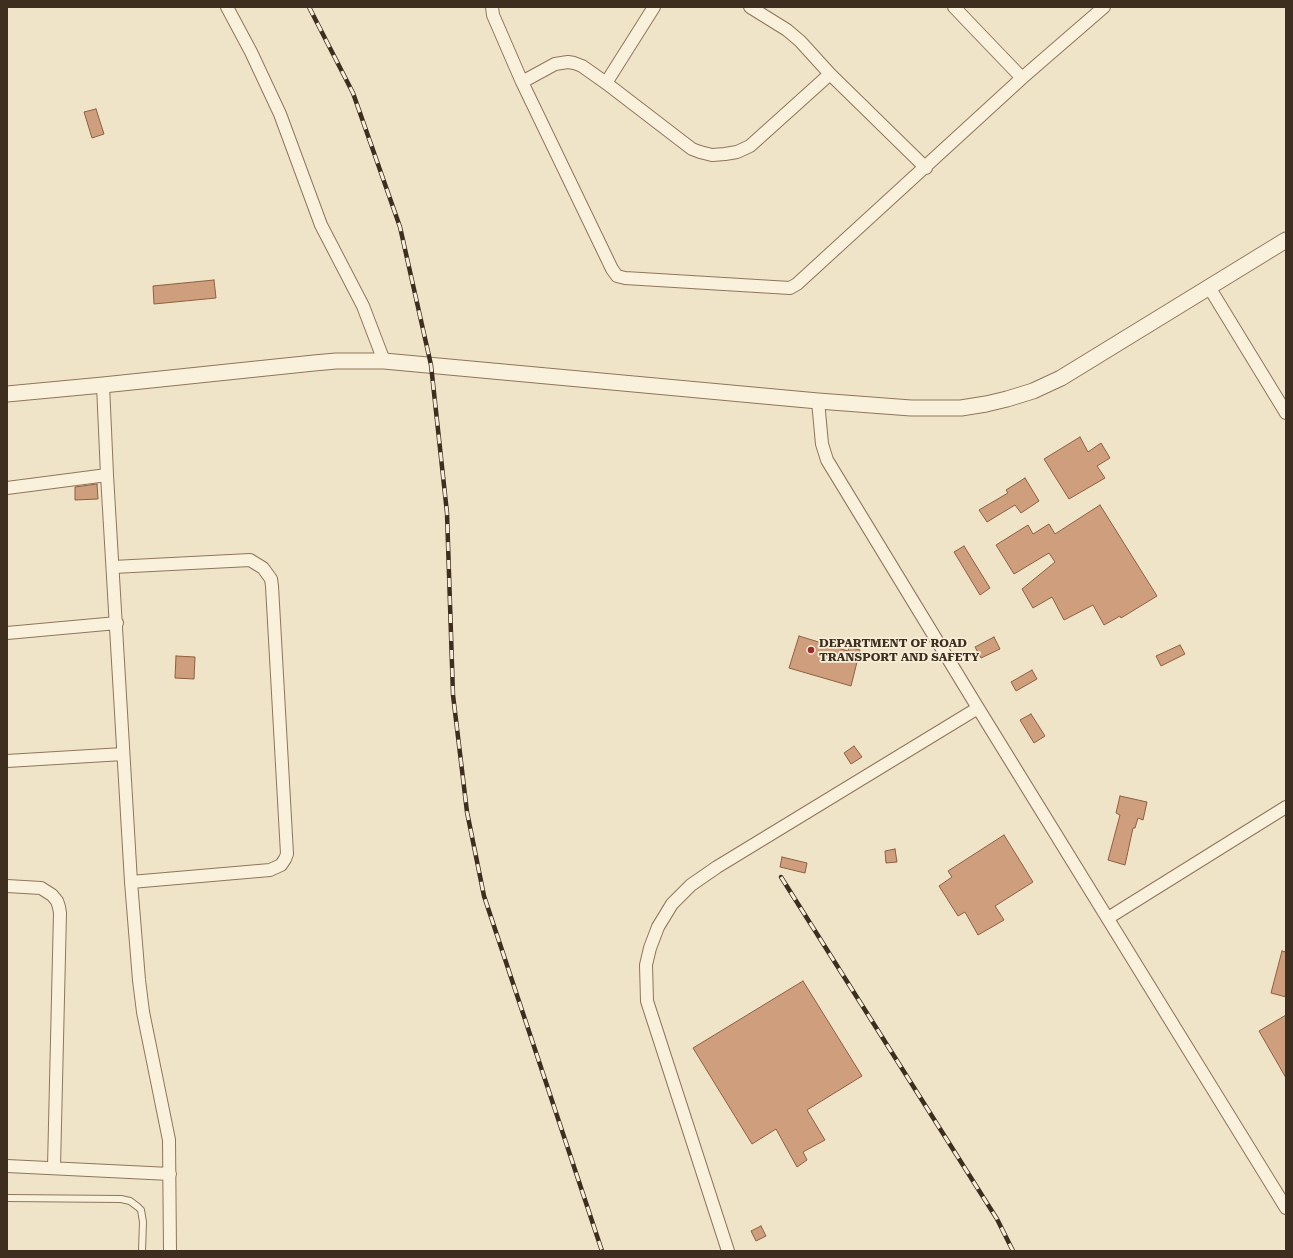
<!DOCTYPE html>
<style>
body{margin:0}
#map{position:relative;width:1293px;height:1258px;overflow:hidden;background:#f0e4c8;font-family:"Roboto Serif",serif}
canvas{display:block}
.frame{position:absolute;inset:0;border:8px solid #3d2e20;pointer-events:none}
</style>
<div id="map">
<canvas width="1293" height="1258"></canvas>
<div class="frame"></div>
</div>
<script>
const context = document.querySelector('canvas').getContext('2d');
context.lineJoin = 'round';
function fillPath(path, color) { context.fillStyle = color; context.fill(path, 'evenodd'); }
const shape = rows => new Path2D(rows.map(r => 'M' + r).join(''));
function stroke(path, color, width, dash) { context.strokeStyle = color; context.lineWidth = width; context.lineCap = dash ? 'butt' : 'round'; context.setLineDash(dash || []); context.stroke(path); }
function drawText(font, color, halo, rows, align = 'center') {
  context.font = font + ' "Roboto Serif",serif'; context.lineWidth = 3.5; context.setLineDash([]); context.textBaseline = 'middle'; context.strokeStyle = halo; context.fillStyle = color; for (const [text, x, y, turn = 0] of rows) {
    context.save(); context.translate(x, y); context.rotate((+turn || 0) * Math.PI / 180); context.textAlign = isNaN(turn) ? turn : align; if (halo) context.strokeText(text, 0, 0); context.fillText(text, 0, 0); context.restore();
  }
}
const building = shape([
 [96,109,104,134,92,138,84,112,96,109],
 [214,280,216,298,154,304,153,286,214,280],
 [1080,437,1088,452,1101,443,1110,458,1097,466,1105,478,1069,499,1044,459,1080,437],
 [1025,478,1039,501,1021,513,1015,505,987,522,979,510,1008,493,1006,490,1025,478],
 [97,484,98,499,75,500,75,487,97,484],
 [1100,505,1157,596,1121,618,1120,616,1104,625,1093,605,1064,620,1052,597,1033,608,1022,589,1055,562,1049,553,1014,574,996,545,1028,525,1033,534,1049,524,1055,534,1100,505],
 [964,546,990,588,980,595,954,552,964,546],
 [799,636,848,651,849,647,860,650,851,686,789,668,799,636],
 [994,637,1000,649,981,658,975,647,994,637],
 [1180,645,1185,654,1161,666,1156,656,1180,645],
 [176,656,195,657,194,679,175,678,176,656],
 [1032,670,1037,679,1016,691,1011,682,1032,670],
 [1031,714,1045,736,1034,743,1020,720,1031,714],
 [854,746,862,757,851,764,844,753,854,746],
 [1120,796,1147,802,1143,820,1138,818,1135,828,1133,828,1125,865,1108,860,1120,815,1116,813,1120,796],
 [1004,835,1033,882,995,906,1004,920,978,935,965,912,958,916,939,886,952,877,948,871,1004,835],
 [895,849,897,862,886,863,885,851,895,849],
 [782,857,807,863,805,873,780,867,782,857],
 [1282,951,1286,952,1286,997,1271,993,1282,951],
 [803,981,862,1076,807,1110,825,1140,803,1152,807,1160,797,1167,776,1129,752,1144,693,1048,803,981],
 [1286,1015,1286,1078,1259,1031,1286,1015],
 [761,1226,766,1236,756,1241,751,1231,761,1226]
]);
const service = shape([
 [7,1198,121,1199,130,1201,138,1207,141,1210,143,1222,142,1251]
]);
const minor = shape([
 [227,7,251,52,280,114,321,225,363,306,384,361],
 [492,7,493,15,522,82,612,269,617,276,625,278,790,288,797,284,1022,78,1104,7],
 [750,7,787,30,800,41,830,74,926,168],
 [954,7,1022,78],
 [522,82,555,64,568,62,574,63,582,66,606,83,692,149,700,152,712,155,725,154,737,152,750,146,830,74],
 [606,83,654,7],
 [1209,287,1286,413],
 [103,385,107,475,131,882,139,980,143,1012,169,1140,170,1251],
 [818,401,822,444,827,460,978,708,1286,1208],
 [7,488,107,475],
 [113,567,250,560,263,568,271,579,272,586,287,854,285,859,281,865,270,870,131,882],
 [7,633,117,623],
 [7,761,123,754],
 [7,886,41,888,52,895,57,901,59,907,60,913,54,1167],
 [1108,918,1286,807],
 [7,1166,170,1174],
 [728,1251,647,1001,646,965,650,948,658,927,672,904,691,885,717,867,978,708]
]);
const tertiary = shape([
 [7,394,103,385,314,363,336,361,384,361,818,401,911,408,961,408,986,404,1007,399,1033,391,1061,378,1286,240]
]);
const rail = shape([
 [309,7,353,93,400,227,431,365,447,513,453,695,467,812,484,896,602,1251],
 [781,877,997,1219,1013,1251]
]);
const markers = [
 [811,650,4,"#9e2a2b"]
];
const poiNames = [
 ["DEPARTMENT OF ROAD",819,643],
 ["TRANSPORT AND SAFETY",819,657]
];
fillPath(building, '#cf9f7d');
stroke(building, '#8d5f41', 1);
stroke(service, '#8d765c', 8);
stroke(minor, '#8d765c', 14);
stroke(tertiary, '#8d765c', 17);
stroke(service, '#faf1dc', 6);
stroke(minor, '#faf1dc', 12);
stroke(tertiary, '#faf1dc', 15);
stroke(rail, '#3d2e20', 4.5);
stroke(rail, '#f7eed8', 3, [9]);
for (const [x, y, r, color] of markers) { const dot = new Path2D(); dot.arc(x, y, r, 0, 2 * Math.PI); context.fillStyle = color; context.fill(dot); stroke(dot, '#f7eed8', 1.5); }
drawText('bold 12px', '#3d2e20', '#f7eed8', poiNames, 'left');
</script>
